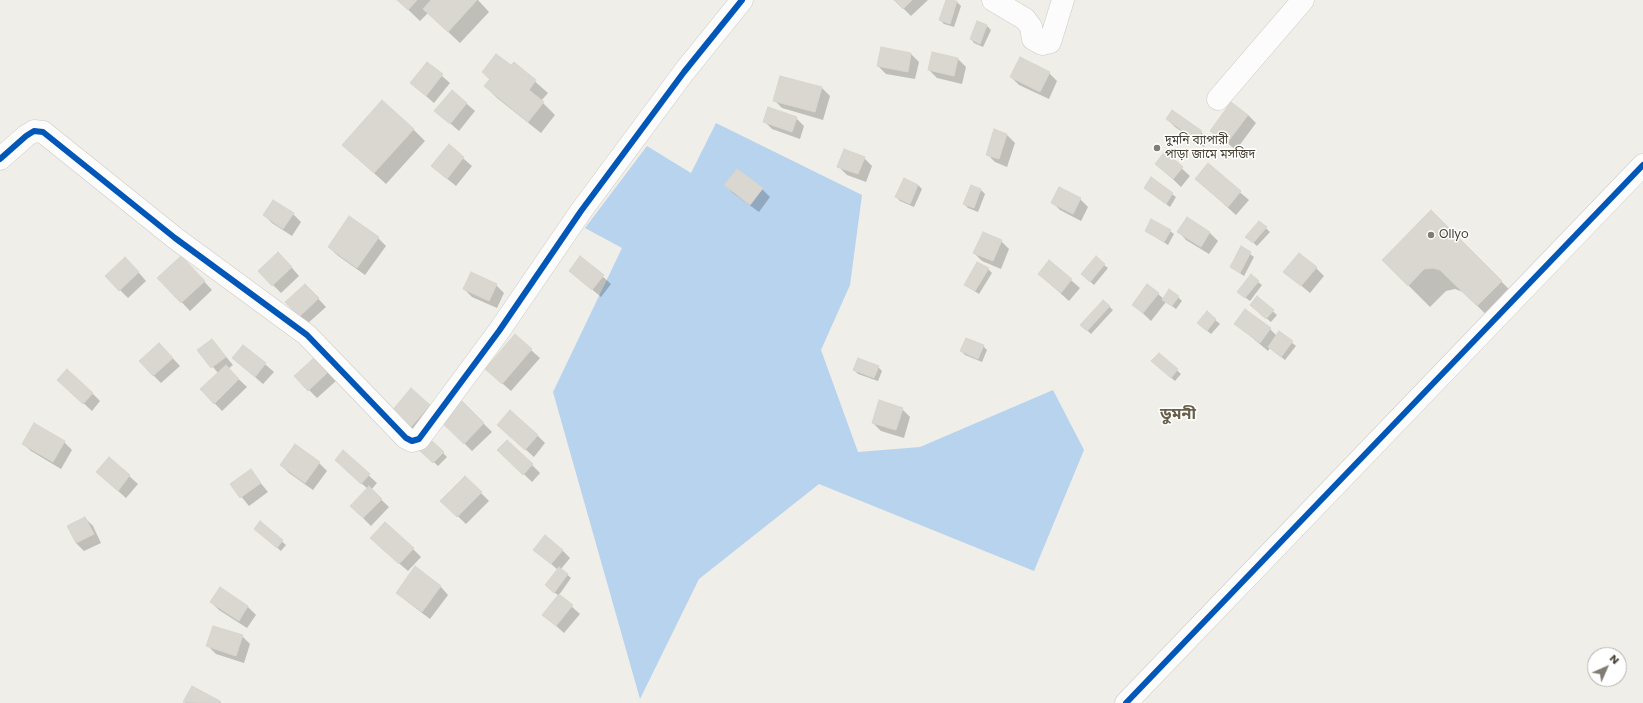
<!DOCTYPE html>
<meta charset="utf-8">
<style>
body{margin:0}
#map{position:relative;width:1643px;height:703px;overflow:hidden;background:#f0eee8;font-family:Poppins,sans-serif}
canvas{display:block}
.north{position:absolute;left:1587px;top:647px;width:40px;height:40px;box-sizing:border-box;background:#fff;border:1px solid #b5b3ae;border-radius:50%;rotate:45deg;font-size:11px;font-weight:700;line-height:16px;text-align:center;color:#454034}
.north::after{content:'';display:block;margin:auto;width:14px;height:18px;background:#817d73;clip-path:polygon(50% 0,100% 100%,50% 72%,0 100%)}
</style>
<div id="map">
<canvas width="1643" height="703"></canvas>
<div class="north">N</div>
</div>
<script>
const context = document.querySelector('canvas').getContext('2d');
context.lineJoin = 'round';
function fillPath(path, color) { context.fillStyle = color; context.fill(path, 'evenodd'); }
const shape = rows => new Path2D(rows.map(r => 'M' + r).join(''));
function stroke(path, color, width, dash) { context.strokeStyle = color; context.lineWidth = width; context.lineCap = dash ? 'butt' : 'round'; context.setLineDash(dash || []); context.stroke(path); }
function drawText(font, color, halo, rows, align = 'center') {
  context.font = font + ' Poppins,"Noto Sans Bengali",sans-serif'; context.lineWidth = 3; context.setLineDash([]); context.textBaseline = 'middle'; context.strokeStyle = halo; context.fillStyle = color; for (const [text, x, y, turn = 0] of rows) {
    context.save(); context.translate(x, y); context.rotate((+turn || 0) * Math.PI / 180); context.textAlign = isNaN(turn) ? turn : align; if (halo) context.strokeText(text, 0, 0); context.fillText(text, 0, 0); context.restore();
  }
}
const water = shape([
 [716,123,862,195,850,285,821,350,858,452,920,447,1053,390,1084,450,1034,571,819,484,699,579,640,699,553,392,622,248,585,228,647,146,691,173]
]);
const shadow = shape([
 [398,0,478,0,489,12,460,43,428,13,420,21],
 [895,0,928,0,911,16],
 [947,0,957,2,961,6,954,27,944,24,940,20],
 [978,22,987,26,991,30,983,47,974,43,971,39],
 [933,53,958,59,966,67,962,84,937,78,929,70],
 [911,54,919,62,915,79,886,74,878,66],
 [427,63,450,83,434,103,411,83],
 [514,63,548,93,541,101,555,115,541,133,497,98,485,86,490,80,483,72,511,67],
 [1049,73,1057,81,1049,99,1019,85,1011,77],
 [822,88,830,96,823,120,782,108,774,100],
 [452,91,475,111,459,131,436,111],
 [1248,115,1256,123,1236,150,1212,131],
 [796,118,804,126,800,139,772,129,764,121],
 [1167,119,1201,132,1209,140,1204,147,1175,127],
 [413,129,425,141,386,184,355,156],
 [995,130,1007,135,1015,143,1007,167,995,162,987,154],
 [449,146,472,166,456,186,440,173],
 [1165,153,1190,176,1181,187,1156,163],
 [864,158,872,166,866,182,847,175,839,167],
 [1208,165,1249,200,1236,215,1196,179],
 [1151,179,1176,197,1170,207,1145,188],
 [725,185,762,189,770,197,759,212,733,193],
 [918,185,922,189,914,207,900,201,896,197],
 [971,187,981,190,985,194,978,212,968,208,964,204],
 [1080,199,1088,207,1081,221,1060,210,1052,202],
 [1431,212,1523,303,1499,327,1463,292,1455,289,1446,291,1430,307,1383,260],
 [293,214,301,222,292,236,272,223,264,215],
 [1187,219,1210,233,1218,241,1209,254,1186,240,1179,232],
 [1259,222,1270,232,1257,246,1247,237],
 [1146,231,1170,231,1174,234,1168,245],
 [378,238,386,246,365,275,337,255,329,247],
 [1001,241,1009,249,1001,269,982,261,974,253],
 [1242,248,1254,257,1244,276,1231,267],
 [581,257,611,284,601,297,570,271],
 [286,261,299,276,281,293,273,285],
 [1049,261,1080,288,1069,301,1039,274],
 [189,265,212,290,190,311,159,278],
 [1104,265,1108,268,1094,285,1086,278],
 [133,266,146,281,128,298,120,290],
 [1316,268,1324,276,1310,293,1285,272],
 [988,269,992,273,979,294,965,285],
 [1258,282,1262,285,1250,301,1242,295],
 [496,285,504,293,497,308,472,297,464,289],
 [313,293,326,307,307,324,286,302],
 [1158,294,1164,299,1178,297,1182,301,1176,309,1166,302,1151,321,1133,304],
 [1258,298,1277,315,1271,322,1255,309],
 [1103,301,1113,310,1091,334,1082,325],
 [1207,313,1220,324,1211,334,1198,323],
 [1236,324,1270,329,1277,336,1279,332,1296,346,1285,360,1270,348,1268,351],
 [515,336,540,358,511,391,495,377],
 [212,340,233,365,228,369,247,387,222,411,201,389,218,373,199,350],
 [244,346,274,372,263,384,233,358],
 [983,346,987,350,982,362,965,355,961,351],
 [167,352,180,366,161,383,153,375],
 [1159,354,1181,374,1175,381,1156,365],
 [323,366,336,381,317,398,309,390],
 [878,367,882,371,878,381,858,374,854,370],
 [66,387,92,393,100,401,92,411],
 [461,401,492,432,472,451,442,421],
 [430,405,438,413,418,436,392,412],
 [902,409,910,417,904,438,881,431,873,423],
 [507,433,537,435,545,443,534,457],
 [430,440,447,457,438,466,421,450],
 [508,441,540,473,532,482,499,450],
 [64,442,72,450,61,469,31,451,23,444],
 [343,452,377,483,371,490,389,507,371,526,351,506,368,489,344,468],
 [109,458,138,484,126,498,97,472],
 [319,463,327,471,313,490,289,473,281,465],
 [250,470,268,492,249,506,231,484],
 [465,477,489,501,466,524,442,501],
 [85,518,93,526,101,543,84,551,76,543,68,526],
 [260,522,286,545,281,551,259,532],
 [379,546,413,549,421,557,408,571],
 [534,549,562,550,570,558,561,569,571,578,559,595,580,614,564,633,544,615,559,596,550,589,558,570],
 [441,587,448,595,430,619,405,600,397,592],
 [220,588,248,607,256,615,247,628,219,610,211,602],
 [242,636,250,644,244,663,216,654,208,646],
 [193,687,220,701,221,703,185,703]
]);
const building = shape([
 [397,0,417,0,408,10,397,0],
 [431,0,477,0,448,32,423,9,431,0],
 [894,0,912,0,903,9,894,0],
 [946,0,957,1,950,24,939,20,946,0],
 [977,21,987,25,980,44,970,39,977,21],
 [881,47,911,53,908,72,877,66,881,47],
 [932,52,958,58,954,76,928,70,932,52],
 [496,54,511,65,514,62,536,80,529,90,544,102,528,122,484,86,490,79,482,72,496,54],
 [1020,57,1050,72,1040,92,1010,77,1020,57],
 [427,62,443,74,426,96,410,83,427,62],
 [780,76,822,87,815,112,773,101,780,76],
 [452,90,467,103,450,124,434,111,452,90],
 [382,100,414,129,374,173,342,145,382,100],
 [1231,102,1248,115,1227,143,1210,131,1231,102],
 [768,107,797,117,792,132,763,122,768,107],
 [1172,110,1202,131,1196,140,1166,119,1172,110],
 [994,129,1007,134,999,159,986,155,994,129],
 [449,144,464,157,447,179,431,166,449,144],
 [844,149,865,157,858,174,837,167,844,149],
 [1165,151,1183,167,1173,179,1155,164,1165,151],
 [1208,163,1241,191,1228,207,1195,179,1208,163],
 [737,169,763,188,750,205,724,185,737,169],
 [1151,177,1173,193,1166,204,1144,188,1151,177],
 [904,178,918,185,910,204,895,197,904,178],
 [971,185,981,189,974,208,963,204,971,185],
 [1059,187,1081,198,1073,214,1051,203,1059,187],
 [273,200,294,213,283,229,263,215,273,200],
 [1431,210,1502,281,1477,306,1440,270,1433,268,1424,269,1408,286,1382,260,1431,210],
 [349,216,379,237,357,268,328,247,349,216],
 [1187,217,1210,232,1201,247,1177,232,1187,217],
 [1151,219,1171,230,1164,242,1145,231,1151,219],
 [1259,221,1267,227,1253,243,1245,237,1259,221],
 [983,232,1002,240,993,261,973,253,983,232],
 [1241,246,1251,252,1240,273,1230,267,1241,246],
 [278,252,292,267,272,286,258,271,278,252],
 [1299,253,1317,267,1301,286,1283,272,1299,253],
 [181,256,205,281,181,303,157,278,181,256],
 [580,256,604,275,592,290,569,271,580,256],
 [1096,256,1105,264,1090,282,1081,274,1096,256],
 [125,257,139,272,119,291,105,276,125,257],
 [1049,260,1072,279,1061,293,1038,274,1049,260],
 [977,262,989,268,975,291,964,285,977,262],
 [471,272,497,284,489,301,463,289,471,272],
 [1251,274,1259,281,1245,298,1237,292,1251,274],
 [305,284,319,298,299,317,285,302,305,284],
 [1147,284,1159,293,1143,313,1132,305,1147,284],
 [1169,289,1179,296,1172,306,1162,300,1169,289],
 [1257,296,1274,310,1266,319,1250,305,1257,296],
 [1103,300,1110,306,1087,331,1080,325,1103,300],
 [1245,309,1271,328,1260,343,1234,324,1245,309],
 [1207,311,1216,319,1207,331,1197,323,1207,311],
 [1279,331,1293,341,1281,357,1268,347,1279,331],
 [515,334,532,349,502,384,485,369,515,334],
 [966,338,984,345,978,359,960,351,966,338],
 [212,339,226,357,211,368,197,350,212,339],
 [159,343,173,358,153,376,139,361,159,343],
 [243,345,266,363,255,377,232,358,243,345],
 [1159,353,1178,369,1171,378,1151,361,1159,353],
 [315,357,328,372,308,391,294,376,315,357],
 [858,358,879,366,874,378,853,370,858,358],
 [226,365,239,379,214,404,200,389,226,365],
 [67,369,93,393,83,404,57,380,67,369],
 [411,388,430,405,410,428,391,412,411,388],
 [461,400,484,423,464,444,440,421,461,400],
 [879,400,903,408,896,430,872,423,879,400],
 [510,410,538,435,525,450,497,425,510,410],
 [34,423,65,441,53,462,22,444,34,423],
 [430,439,444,452,433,463,419,450,430,439],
 [507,440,533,464,523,475,497,450,507,440],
 [295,444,320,462,305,483,280,465,295,444],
 [343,450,370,474,361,484,335,460,343,450],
 [109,457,130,475,118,491,96,472,109,457],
 [251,469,261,483,240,498,230,484,251,469],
 [465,476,482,492,457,517,440,501,465,476],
 [369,486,382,499,363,518,350,506,369,486],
 [85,517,94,534,76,543,67,526,85,517],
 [260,521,283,540,277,548,254,529,260,521],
 [385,522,414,548,399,564,370,538,385,522],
 [545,535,563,550,551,564,533,550,545,535],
 [415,566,441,586,422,612,396,593,415,566],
 [559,567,568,574,554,593,545,585,559,567],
 [220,587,248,606,239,621,210,602,220,587],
 [559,594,573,605,556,626,542,615,559,594],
 [213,626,243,635,236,656,206,646,213,626],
 [192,686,220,701,219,703,183,702,192,686]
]);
const minor = shape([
 [993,0,1025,19,1031,27,1033,39,1042,44,1050,42,1063,0],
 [1218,99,1303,0],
 [0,159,26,136,34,131,43,132,175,238,307,335,406,438,412,441,419,439,499,331,581,211,684,72,742,0],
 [1126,703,1643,165]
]);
const cycleway = shape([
 [0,159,26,136,34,131,43,132,175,238,307,335,406,438,412,441,419,439,499,331,581,211,684,72,742,0],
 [1126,703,1643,165]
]);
const markers = [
 [1157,148,4,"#817d73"],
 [1431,235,4,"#817d73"]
];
const poiNames = [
 ["দুমনি ব্যাপারী",1165,141],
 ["পাড়া জামে মসজিদ",1165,155],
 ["Ollyo",1439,235]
];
const districtNames = [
 ["ডুমনী",1178,415]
];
fillPath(water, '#b7d3ee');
fillPath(shadow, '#0003');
fillPath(building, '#d9d7d0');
stroke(building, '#d8d5ce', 1);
stroke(minor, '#cecbc5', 23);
stroke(minor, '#fdfcfc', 22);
stroke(cycleway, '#0057b8', 6);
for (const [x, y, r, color] of markers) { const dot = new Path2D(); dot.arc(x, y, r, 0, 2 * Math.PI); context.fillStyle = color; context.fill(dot); stroke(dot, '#fff', 1.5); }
drawText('12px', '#454034', '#fff', poiNames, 'left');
drawText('bold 16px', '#685f4b', '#fff', districtNames);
</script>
